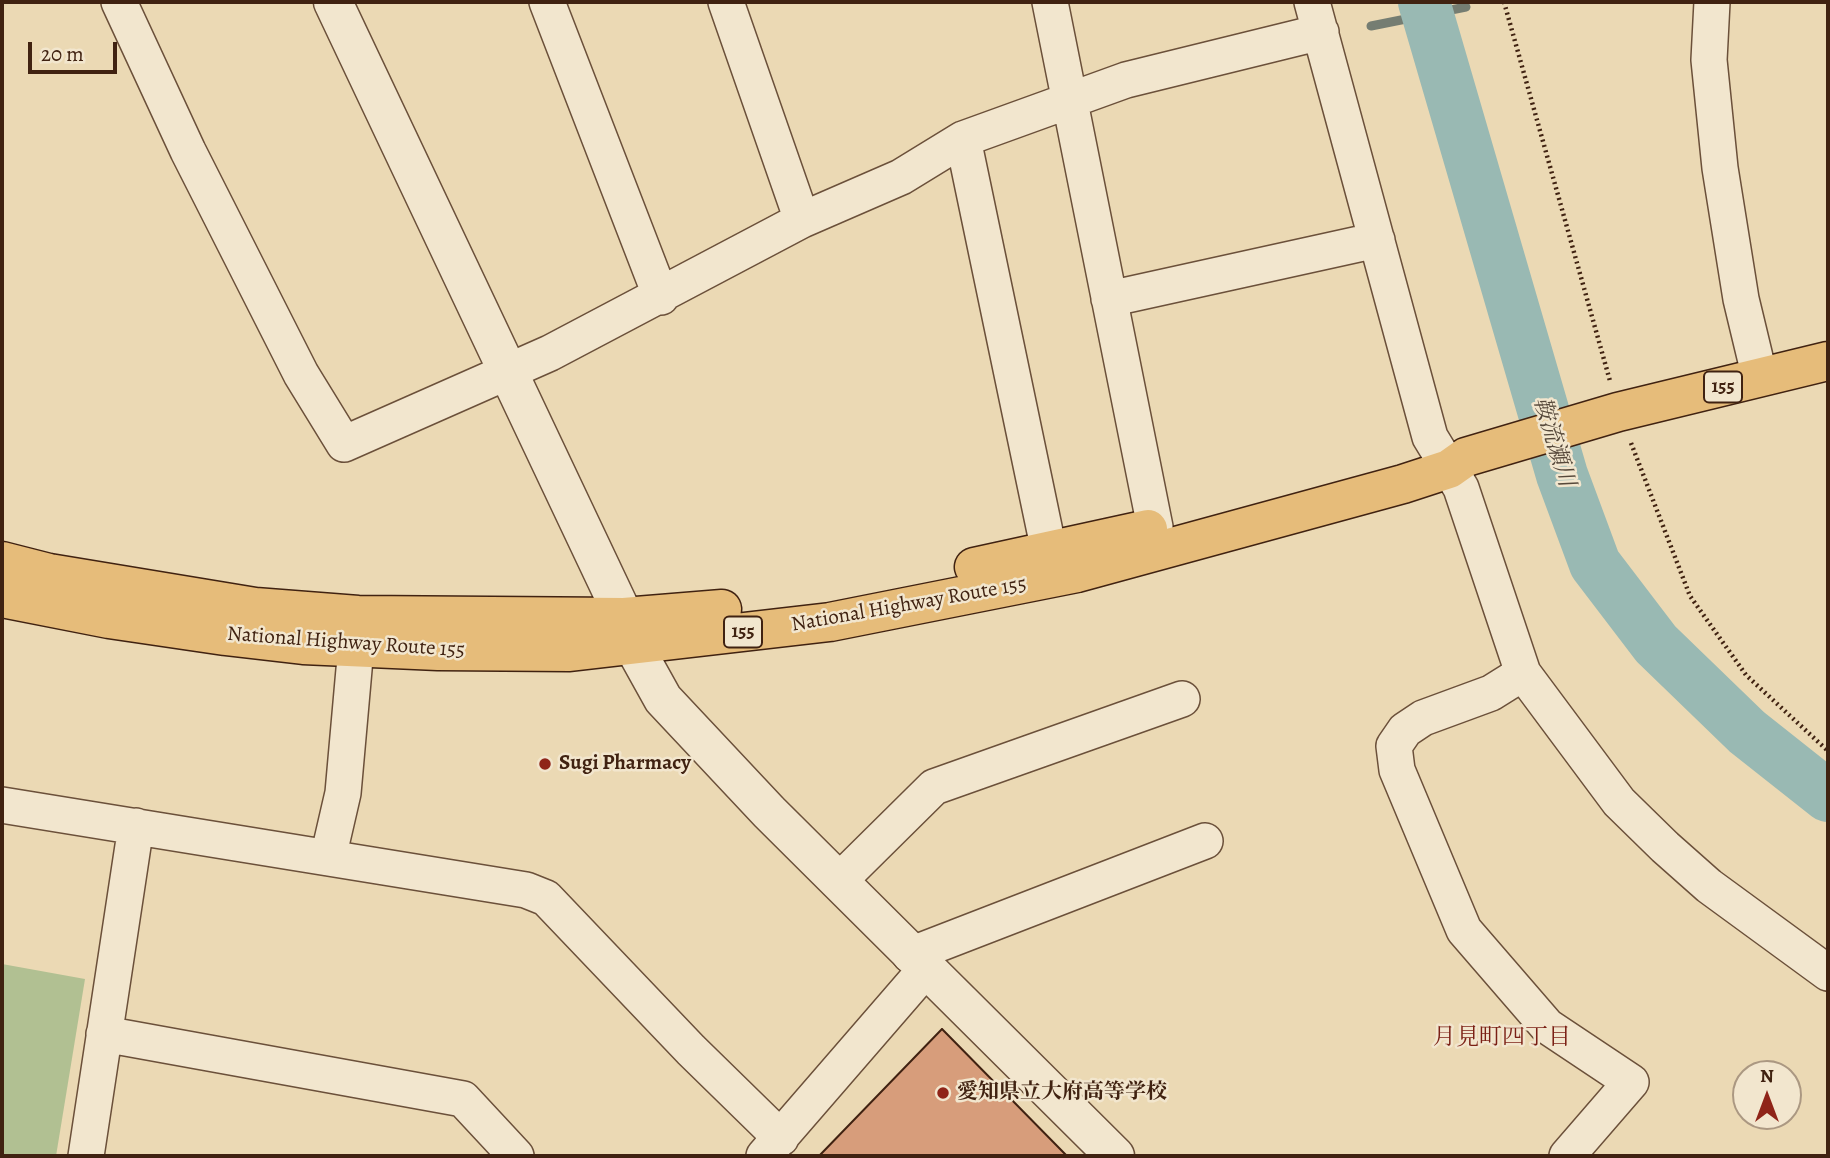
<!DOCTYPE html>
<meta charset="utf-8">
<style>
body{margin:0}
#map{position:relative;width:1830px;height:1158px;overflow:hidden;background:#ebd9b4;font-family:Alegreya,serif}
canvas{display:block}
.frame{position:absolute;inset:0;border:4px solid #402211;pointer-events:none}
.north{position:absolute;left:1732px;top:1060px;width:70px;height:70px;box-sizing:border-box;background:#f2e6ce;border:2px solid #ab9882;border-radius:50%;rotate:0deg;font-size:19px;font-weight:700;line-height:28px;text-align:center;color:#402211}
.north::after{content:'';display:block;margin:auto;width:24px;height:32px;background:#8f2418;clip-path:polygon(50% 0,100% 100%,50% 72%,0 100%)}
.scale{position:absolute;left:28px;top:42px;width:89px;height:32px;box-sizing:border-box;border:4px solid #402211;border-top:0;padding-left:9px;font-size:21px;line-height:24px;white-space:nowrap;color:#402211;-webkit-text-stroke:5px #f2e6ce;paint-order:stroke}
</style>
<div id="map">
<canvas width="1830" height="1158"></canvas>
<div class="frame"></div>
<div class="north">N</div>
<div class="scale">20 m</div>
</div>
<script>
const context = document.querySelector('canvas').getContext('2d');
context.lineJoin = 'round';
function fillPath(path, color) { context.fillStyle = color; context.fill(path, 'evenodd'); }
const shape = rows => new Path2D(rows.map(r => 'M' + r).join(''));
function stroke(path, color, width, dash) { context.strokeStyle = color; context.lineWidth = width; context.lineCap = dash ? 'butt' : 'round'; context.setLineDash(dash || []); context.stroke(path); }
function drawText(font, color, halo, rows, align = 'center') {
  context.font = font + ' Alegreya,"Noto Serif JP",serif'; context.lineWidth = 5; context.setLineDash([]); context.textBaseline = 'middle'; context.strokeStyle = halo; context.fillStyle = color; for (const [text, x, y, turn = 0] of rows) {
    context.save(); context.translate(x, y); context.rotate((+turn || 0) * Math.PI / 180); context.textAlign = isNaN(turn) ? turn : align; if (halo) context.strokeText(text, 0, 0); context.fillText(text, 0, 0); context.restore();
  }
}
const green = shape([
 [2,964,85,979,56,1156,2,1156]
]);
const stream = shape([
 [1371,26,1466,7]
]);
const river = shape([
 [1424,2,1562,475,1595,564,1656,644,1747,732,1828,796]
]);
const building = shape([
 [942,1029,1067,1156,819,1156,942,1029]
]);
const path = shape([
 [1504,2,1610,381],
 [1631,443,1690,596,1746,675,1828,751]
]);
const minor = shape([
 [119,2,188,151,301,374,344,444,550,353,802,220,901,177,963,139,1126,80,1321,32],
 [547,2,661,297],
 [726,2,802,220],
 [1050,2,1155,527],
 [1312,2,1430,437,1461,488,1523,673,1619,802,1665,847,1709,886,1828,973],
 [1712,2,1709,60,1720,168,1741,299,1760,378],
 [963,139,1049,551],
 [1109,299,1377,240],
 [1523,673,1491,693,1423,718,1405,730,1394,746,1397,770,1464,930,1547,1026,1631,1082,1567,1156],
 [2,805,526,890,546,898,691,1050,781,1138],
 [328,858,343,793,356,647],
 [838,882,934,787,1182,699],
 [910,955,1205,841],
 [104,1034,463,1099,516,1156],
 [86,1156,136,826],
 [764,1156,925,970]
]);
const tertiary = shape([
 [333,2,624,617,633,645,663,699,769,812,1115,1156]
]);
const trunk = shape([
 [2,561,49,573,255,607,358,615,624,617,722,609],
 [974,567,1148,529],
 [2,598,109,619,225,636,303,645,438,651,570,652,830,622,1077,573,1403,484,1449,469,1466,457,1618,412,1828,361]
]);
const markers = [
 [545,764,7,"#8f2418"],
 [943,1093,7,"#8f2418"]
];
const shields = [
 [1723,387,38],
 [743,632,38]
];
const shieldNames = [
 ["155",1723,387],
 ["155",743,632]
];
const streetNames = [
 ["National Highway Route 155",909,605,-10],
 ["National Highway Route 155",346,643,4]
];
const poiNames = [
 ["Sugi Pharmacy",559,764],
 ["愛知県立大府高等学校",957,1093]
];
const waterNames = [
 ["鞍流瀬川",1553,442,73]
];
const neighbourhoodNames = [
 ["月見町四丁目",1502,1038]
];
fillPath(green, '#b1c092');
stroke(stream, '#757d72', 9);
stroke(river, '#99b9b3', 52);
fillPath(building, '#d79d7b');
stroke(building, '#402211', 2);
stroke(minor, '#6b503a', 38);
stroke(tertiary, '#6b503a', 41);
stroke(trunk, '#402211', 41);
stroke(path, '#402211', 4.5, [2, 3.5]);
stroke(minor, '#f2e6ce', 35);
stroke(tertiary, '#f2e6ce', 38);
stroke(trunk, '#e6bc7a', 38);
for (const [x, y, r, color] of markers) { const dot = new Path2D(); dot.arc(x, y, r, 0, 2 * Math.PI); context.fillStyle = color; context.fill(dot); stroke(dot, '#f2e6ce', 2.5); }
for (const [x, y, w] of shields) { const box = new Path2D(); box.roundRect(x - w / 2, y - 15.5, w, 31, 5); context.fillStyle = '#f2e6ce'; context.fill(box); stroke(box, '#402211', 2); }
drawText('bold 19px', '#402211', null, shieldNames);
drawText('21px', '#402211', '#f2e6ce', streetNames);
drawText('bold 21px', '#402211', '#f2e6ce', poiNames, 'left');
drawText('italic 23px', '#56483a', '#f2e6ce', waterNames);
drawText('23px', '#7a1f14', '#f2e6ce', neighbourhoodNames);
</script>
